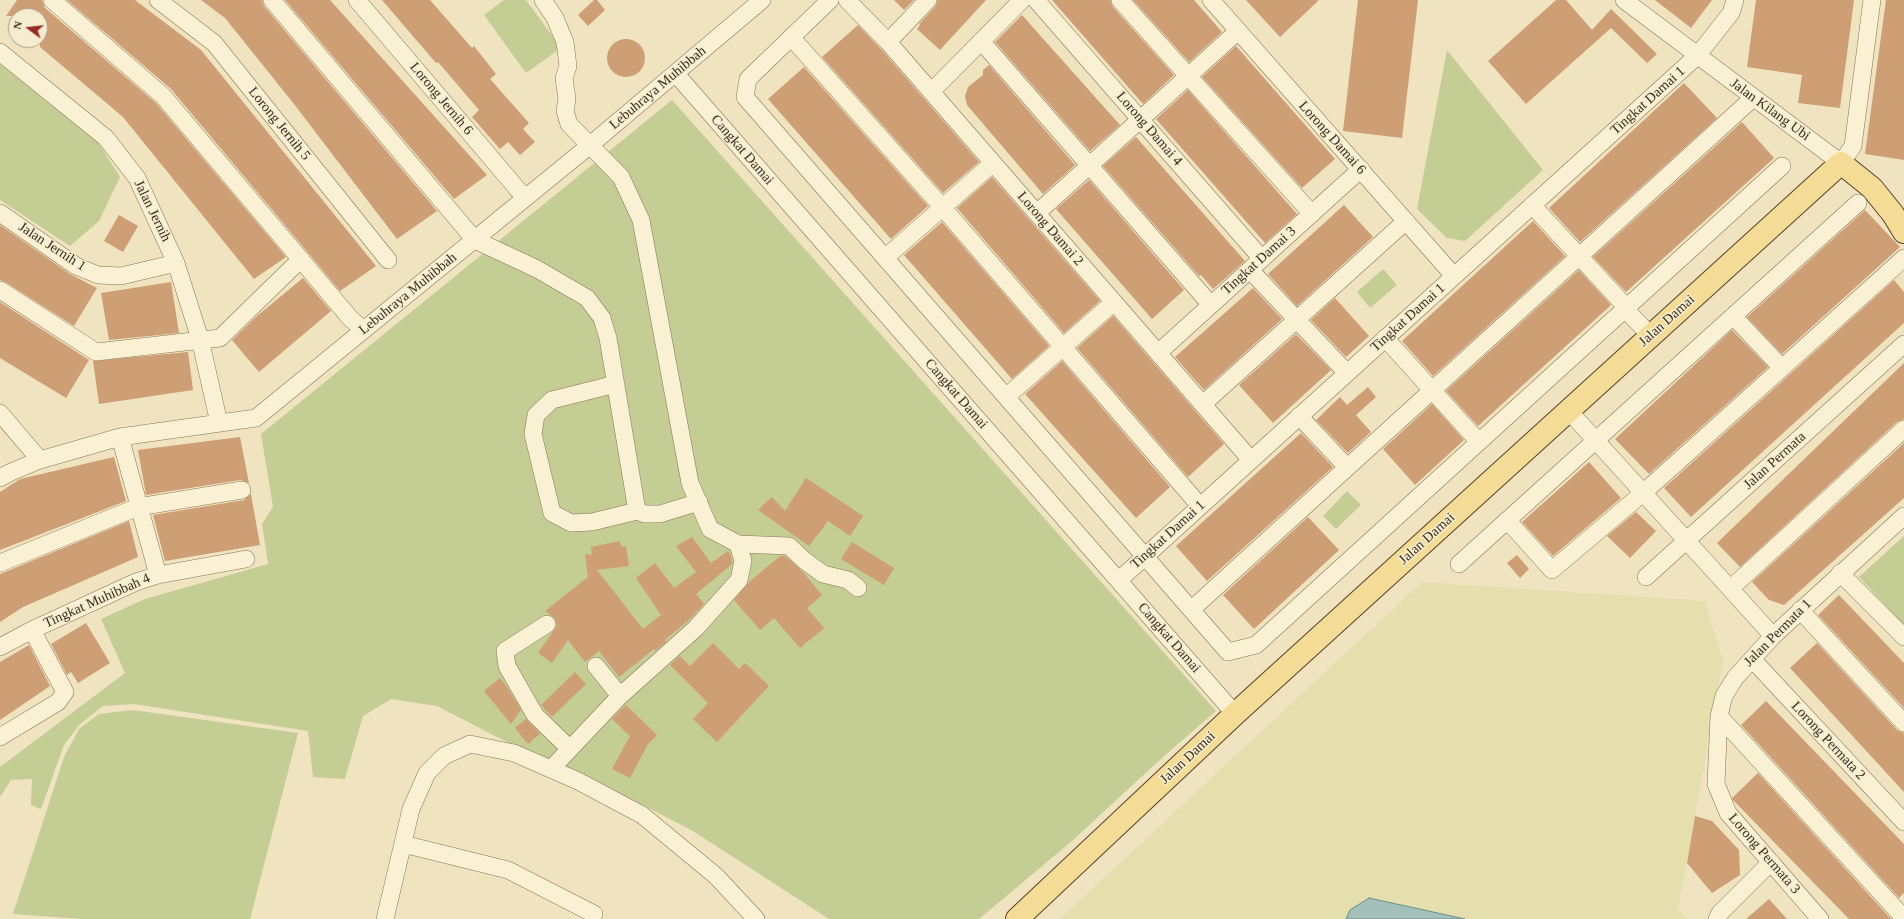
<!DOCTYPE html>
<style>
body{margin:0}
#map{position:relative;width:1904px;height:919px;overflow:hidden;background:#efe3c0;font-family:Georgia,serif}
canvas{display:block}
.north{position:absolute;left:8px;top:8px;width:40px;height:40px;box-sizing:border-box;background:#f6edd0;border:1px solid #aa9f88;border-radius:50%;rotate:285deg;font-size:11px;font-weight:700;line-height:16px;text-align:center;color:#382b1c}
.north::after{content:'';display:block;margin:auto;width:14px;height:18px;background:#992a26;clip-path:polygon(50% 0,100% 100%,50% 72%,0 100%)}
</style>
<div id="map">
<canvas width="1904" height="919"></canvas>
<div class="north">N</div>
</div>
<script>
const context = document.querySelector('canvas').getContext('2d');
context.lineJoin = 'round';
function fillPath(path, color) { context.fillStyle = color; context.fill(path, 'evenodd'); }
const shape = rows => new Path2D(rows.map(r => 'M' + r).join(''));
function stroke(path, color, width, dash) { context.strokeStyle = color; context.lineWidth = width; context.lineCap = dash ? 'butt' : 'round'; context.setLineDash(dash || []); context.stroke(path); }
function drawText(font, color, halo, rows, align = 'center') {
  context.font = font + ' Georgia,serif'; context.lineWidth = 3; context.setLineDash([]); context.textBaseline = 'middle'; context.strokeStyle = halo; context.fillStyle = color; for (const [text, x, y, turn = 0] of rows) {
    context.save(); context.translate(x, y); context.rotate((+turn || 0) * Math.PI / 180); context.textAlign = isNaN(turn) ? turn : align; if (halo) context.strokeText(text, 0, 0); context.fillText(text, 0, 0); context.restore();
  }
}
const farmland = shape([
 [1422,582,1705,601,1723,661,1678,910,1687,919,1465,919,1369,898,1350,910,1346,919,1060,919]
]);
const green = shape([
 [504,0,526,0,561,48,526,73,484,15],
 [1447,50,1543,170,1465,241,1447,238,1417,209],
 [0,62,96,139,120,177,99,221,70,246,0,200],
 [672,100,1216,711,1164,756,1072,841,979,919,829,919,693,831,627,797,532,755,437,706,391,699,363,716,345,779,313,777,308,731,134,704,103,706,79,725,64,745,41,809,31,805,32,779,11,780,0,797,0,767,125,673,101,619,145,599,268,564,262,524,273,507,261,434],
 [1383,269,1397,285,1370,308,1357,292],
 [1347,491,1361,505,1336,529,1323,516],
 [1904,536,1904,625,1859,577],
 [133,710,298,733,250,919,82,919,13,914,64,757,79,729,99,714]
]);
const water = shape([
 [1369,898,1465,919,1346,919,1350,910,1369,898]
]);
const building = shape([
 [17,0,42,0,45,8,156,103,286,257,254,279,123,117,40,47,40,16,6,16],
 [67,0,135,0,201,50,376,266,340,291,171,89],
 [201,0,262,0,264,6,437,211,397,239,294,104,225,18],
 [285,0,330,0,487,175,454,199],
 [382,0,430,0,472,48,474,46,496,74,490,79,529,123,523,129,535,142,520,155,508,142,500,149,472,117,479,110,438,62,436,63],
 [594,0,597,0,605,10,588,26,578,15],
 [894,0,914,0,904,10],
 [938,0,986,0,940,50,917,29,920,25,919,24,935,7],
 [1052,0,1110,0,1113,7,1174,75,1143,104],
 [1133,0,1194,0,1222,32,1189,62],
 [1246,0,1319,0,1280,37],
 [1358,0,1418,0,1402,138,1343,131],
 [1556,0,1566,0,1592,30,1611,9,1657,54,1647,63,1611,28,1526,104,1488,61],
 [1655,0,1712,0,1691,28],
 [1756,0,1854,0,1840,108,1798,103,1802,75,1747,67],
 [1886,0,1904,0,1904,160,1865,154],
 [1022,15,1120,125,1090,151,995,42],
 [858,25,881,49,979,162,943,193,822,57],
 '607 58a19 19 0 1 1 38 0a19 19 0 1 1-38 0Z',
 [1236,46,1335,159,1302,188,1202,77],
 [989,65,1075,165,1043,194,967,105,965,96,968,87,983,75,983,70],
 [804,67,928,206,891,239,768,99],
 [1684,83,1717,118,1580,242,1549,208],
 [1188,90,1297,214,1265,243,1156,119],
 [1742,122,1774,158,1626,292,1593,257],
 [1136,137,1245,261,1213,289,1201,275,1199,276,1103,166],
 [992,177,1100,301,1064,333,957,208],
 [1089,180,1184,290,1152,319,1056,209],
 [1344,205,1373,237,1297,306,1268,274],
 [1865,210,1900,247,1782,354,1747,317],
 [119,215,138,226,123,252,104,241],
 [1533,221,1565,256,1433,376,1402,341],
 [942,222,1049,346,1012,379,904,255],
 [0,225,70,274,97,288,74,326,5,282,0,280],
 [1579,270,1611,305,1478,426,1446,391],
 [303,278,331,311,259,372,232,340,257,316],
 [1894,280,1904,292,1904,323,1691,517,1664,488],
 [171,282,179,333,109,340,101,293],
 [1253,288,1282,319,1204,390,1175,357],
 [1335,298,1369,336,1346,357,1311,320],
 [0,302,89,360,66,398,0,358],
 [1113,316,1224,444,1188,477,1077,348],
 [1732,330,1768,367,1649,474,1615,439],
 [1296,334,1331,370,1273,423,1239,385],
 [188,352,193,390,99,404,93,361],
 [1062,361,1170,487,1136,518,1025,394],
 [1904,363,1904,419,1897,422,1740,567,1717,543],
 [1368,387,1376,397,1356,415,1371,432,1348,453,1316,420,1340,397,1347,405],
 [1432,404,1464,440,1415,485,1383,449],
 [1301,433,1333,467,1207,581,1176,546],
 [240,437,249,483,240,480,146,495,138,450],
 [1904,443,1904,498,1784,605,1769,600,1752,582],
 [114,457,126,501,0,550,0,492,20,479],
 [1589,462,1621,498,1553,556,1522,522],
 [806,478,863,516,850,536,828,521,809,546,758,510,772,497,785,511],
 [251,494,260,545,165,561,153,515,244,500],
 [1636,512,1656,531,1630,558,1607,536],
 [1308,517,1339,550,1254,629,1223,595],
 [129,521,138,557,23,607,0,622,0,574],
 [692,537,711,563,728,551,731,555,732,564,696,594,704,604,691,618,665,640,666,642,655,651,654,649,619,677,599,651,585,662,568,640,552,663,538,653,557,626,555,618,545,611,588,577,585,554,592,555,591,547,620,541,621,547,626,546,629,566,597,570,643,629,661,615,636,578,655,563,674,588,696,572,676,546],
 [852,542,894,568,884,585,841,559],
 [1517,555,1529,569,1520,578,1507,563],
 [780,556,785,556,802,571,822,595,807,608,824,628,800,648,774,618,760,630,734,600,749,582],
 [1839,595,1904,663,1904,708,1818,615],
 [86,623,110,663,78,683,71,672,67,675,51,644],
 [713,643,739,669,745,663,769,686,717,742,693,719,708,703,670,665,680,656,690,666],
 [1817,643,1897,730,1904,733,1904,792,1790,668],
 [29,645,50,686,0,720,0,662],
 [575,672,586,684,552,717,541,705],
 [500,678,509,690,521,710,511,724,484,691],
 [1766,701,1904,844,1904,893,1899,898,1741,725],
 [626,705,657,735,648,744,630,778,612,769,630,736,612,719],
 [526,719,540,734,528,744,515,728],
 [1758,773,1891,919,1849,919,1733,800,1732,798],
 [1695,816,1712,821,1739,850,1740,875,1712,893,1687,863],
 [1769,899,1787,919,1746,919]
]);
const minor = shape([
 [52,0,163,96,350,318,363,330],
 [158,0,214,43,388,260],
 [272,0,475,240,537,269,587,298,602,318,608,338,637,511,645,514,660,514,699,502],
 [357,0,525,198],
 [543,0,555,18,565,42,568,66,564,78,567,99,565,111,569,124,621,177,641,220,690,483,710,529,738,544,789,546,805,561,823,574,848,580,858,588],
 [830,0,748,79,745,97,1228,652,1256,645,1782,166],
 [847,0,888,42,1251,460],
 [1036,0,1262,259],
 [1120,0,1312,214],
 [1211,0,1454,276],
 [1624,0,1841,163,1853,146,1872,0],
 [791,37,943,208,1200,506],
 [981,41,1211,305],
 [888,42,928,0],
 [0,52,106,138,137,178,176,263,200,339,219,423],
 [676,74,1235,714],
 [931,92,1022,0],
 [1532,205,1627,308],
 [0,213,76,266,98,275,121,276,176,263],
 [1037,213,1238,31],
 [885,258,993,163],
 [1250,270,1347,373],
 [0,290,96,352,220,338,301,259],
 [1625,309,1651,336],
 [1733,316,1782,368],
 [1385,338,1479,442],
 [1158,353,1361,169],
 [616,384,552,400,536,415,533,434,552,513,571,523,592,522,637,511],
 [1006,397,1114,302],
 [1203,404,1406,221],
 [1569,411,1773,636],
 [0,413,40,460],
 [1299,416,1347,467],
 [120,437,158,575],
 [0,478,11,472,40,460,120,437,256,418,589,146,762,0],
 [1507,520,1552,570,1643,493,1904,258],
 [0,563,138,507,242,490],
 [1459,564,1858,203],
 [1840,573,1904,637],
 [1646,577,1904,344],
 [1119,580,1697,56,1731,13,1735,0],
 [1730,589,1904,429],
 [1192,609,1753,98],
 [1800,610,1904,723],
 [547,624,505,651,507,666,535,715,570,749],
 [0,647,32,630,136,582,158,575,246,559],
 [1752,659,1904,822],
 [596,666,620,696],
 [1719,716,1904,918],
 [0,737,58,702,65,692,32,630],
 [551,769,620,696,696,628,739,580,743,561,738,544],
 [403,844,508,870,594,914],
 [385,919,411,809,427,773,444,756,470,744,514,753,578,781,642,815,716,876,756,919],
 [1717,919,1720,913,1771,862],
 [1820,919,1728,813,1716,784,1719,716,1724,696,1735,678,1773,636,1904,516]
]);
const major = shape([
 [1017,919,1235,714,1841,163,1872,188,1893,214,1904,232]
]);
const streetNames = [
 ["Lebuhraya Muhibbah",658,88,-40],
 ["Lorong Jernih 6",441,99,50],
 ["Tingkat Damai 1",1648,101,-42],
 ["Jalan Kilang Ubi",1770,110,36],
 ["Lorong Jernih 5",279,124,51],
 ["Lorong Damai 4",1149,129,49],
 ["Lorong Damai 6",1332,138,48],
 ["Cangkat Damai",742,150,49],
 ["Jalan Jernih",152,211,64],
 ["Lorong Damai 2",1050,229,49],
 ["Jalan Jernih 1",52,247,33],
 ["Tingkat Damai 3",1259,261,-42],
 ["Lebuhraya Muhibbah",408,294,-39],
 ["Tingkat Damai 1",1408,318,-42],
 ["Jalan Damai",1667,321,-42],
 ["Cangkat Damai",956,394,49],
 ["Jalan Permata",1775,461,-42],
 ["Tingkat Damai 1",1168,535,-42],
 ["Jalan Damai",1427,539,-42],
 ["Tingkat Muhibbah 4",97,601,-24],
 ["Jalan Permata 1",1778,633,-45],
 ["Cangkat Damai",1169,638,49],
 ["Lorong Permata 2",1828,741,47],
 ["Jalan Damai",1188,758,-43],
 ["Lorong Permata 3",1764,854,49]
];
fillPath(farmland, '#e5dead');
fillPath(green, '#c4cd94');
fillPath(water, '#a3c1ba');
stroke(water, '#6a8f88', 1);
fillPath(building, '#ce9e75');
stroke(minor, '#897458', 18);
stroke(major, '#56422c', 24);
stroke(minor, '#faf0d3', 17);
stroke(major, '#f4db96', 22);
drawText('14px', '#382b1c', '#f6edd0', streetNames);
</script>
